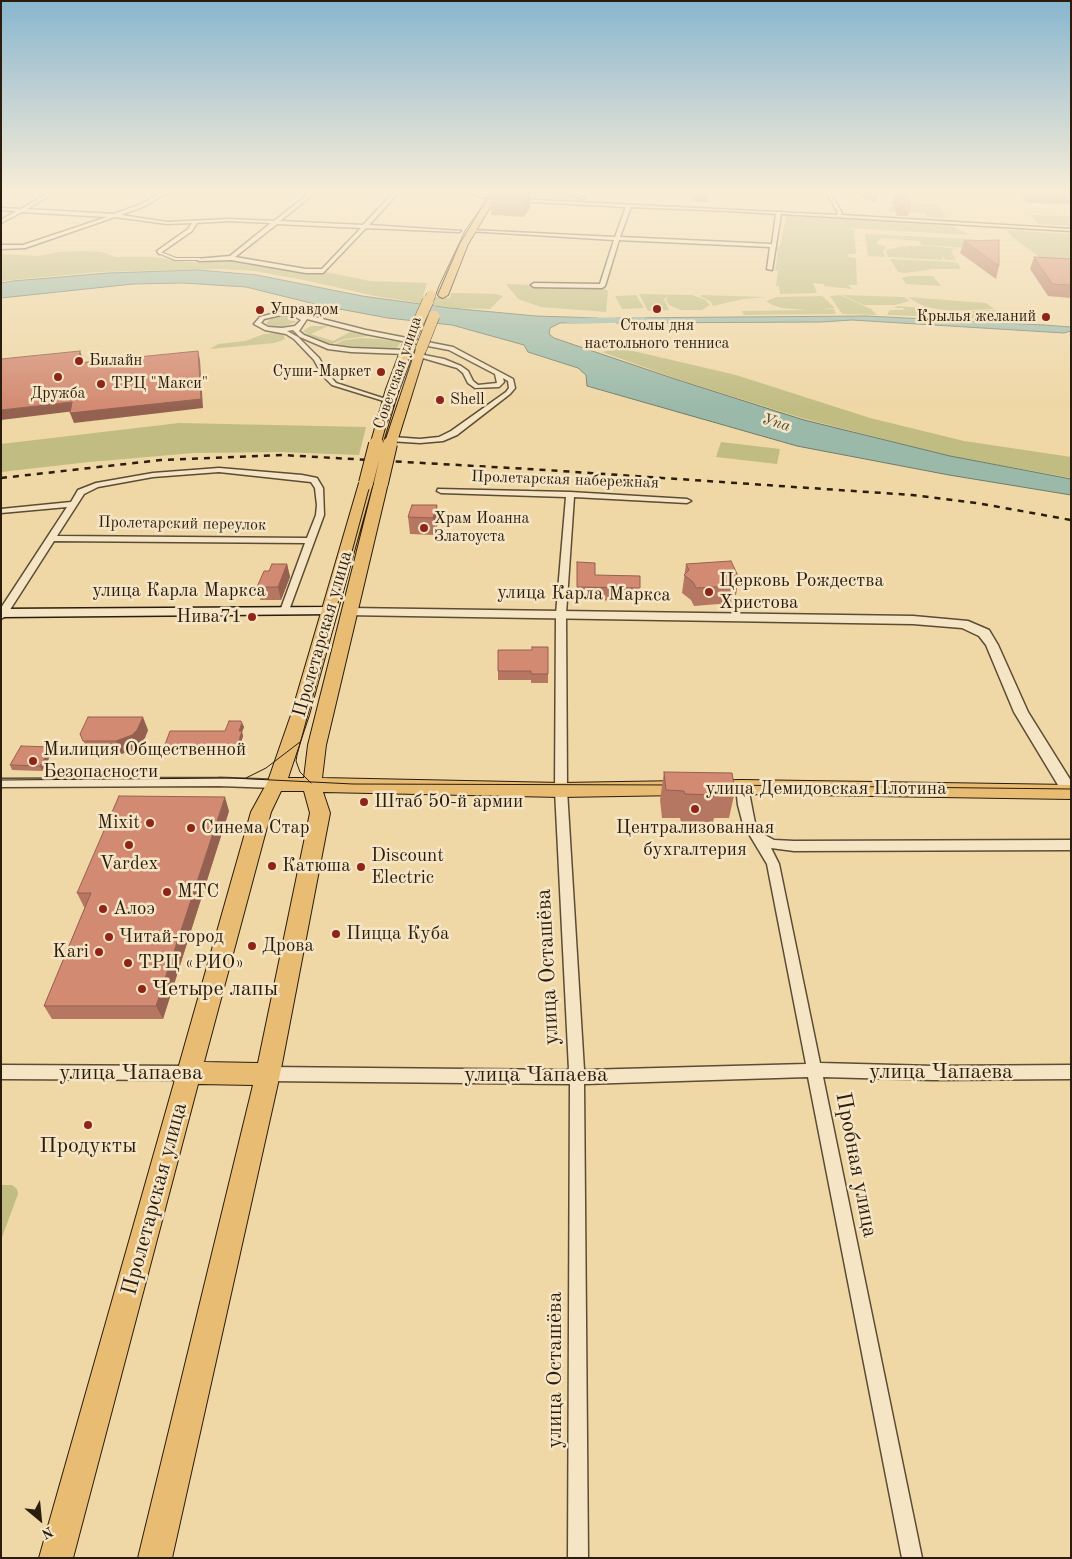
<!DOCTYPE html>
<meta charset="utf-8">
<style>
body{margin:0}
#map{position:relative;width:1072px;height:1559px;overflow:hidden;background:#efd7a6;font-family:"Old Standard TT",serif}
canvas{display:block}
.frame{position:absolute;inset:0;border:2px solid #2b1d0e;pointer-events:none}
.north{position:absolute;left:15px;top:1494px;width:50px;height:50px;-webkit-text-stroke:4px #f5e5c5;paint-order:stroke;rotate:152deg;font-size:14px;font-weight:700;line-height:20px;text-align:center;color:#2b1d0e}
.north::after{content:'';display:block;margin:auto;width:18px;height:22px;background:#2b1d0e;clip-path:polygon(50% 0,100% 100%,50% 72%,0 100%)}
</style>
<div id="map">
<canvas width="1072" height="1559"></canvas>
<div class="frame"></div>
<div class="north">N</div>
</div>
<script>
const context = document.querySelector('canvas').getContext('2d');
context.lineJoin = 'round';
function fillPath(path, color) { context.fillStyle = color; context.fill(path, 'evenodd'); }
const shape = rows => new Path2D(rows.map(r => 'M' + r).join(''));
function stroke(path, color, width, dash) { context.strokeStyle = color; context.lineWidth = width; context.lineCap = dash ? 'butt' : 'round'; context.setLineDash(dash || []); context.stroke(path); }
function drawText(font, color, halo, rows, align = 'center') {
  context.font = font + ' "Old Standard TT",serif'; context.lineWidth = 5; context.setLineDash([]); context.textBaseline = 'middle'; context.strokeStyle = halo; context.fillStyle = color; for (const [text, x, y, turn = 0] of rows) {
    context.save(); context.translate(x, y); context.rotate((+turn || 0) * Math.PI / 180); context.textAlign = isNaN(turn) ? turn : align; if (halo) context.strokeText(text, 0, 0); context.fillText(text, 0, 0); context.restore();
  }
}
const green = shape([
 [537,190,549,190,573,199,562,200,513,197],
 [916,204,937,204,947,218,927,217,925,213,890,212,888,207,909,207],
 [1030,215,1061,216,1065,218,1064,216,1071,216,1071,223,1067,222,1071,226,1038,224],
 [786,216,952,226,970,235,847,228,854,230,856,254,848,254,847,256,848,257,856,258,857,285,848,285,852,289,824,286,824,284,813,283,817,293,780,294,779,286,776,286,778,271,775,271,778,251,775,251,776,247,780,247],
 [1007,230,1071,234,1071,266,1050,265,1012,237],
 [865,234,974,239,985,249,921,245,920,241,881,238,876,244,887,247,883,250,885,257,868,256],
 [905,246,910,255,906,246,912,246,916,254,913,246,929,246,931,252,930,246,959,249,951,250,956,260,946,260,942,256,943,260,888,257,886,250],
 [85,251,102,252,115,257,154,257,187,262,232,260,306,273,326,272,370,281,427,283,423,296,450,298,451,293,459,293,495,294,503,296,490,309,452,308,375,296,304,280,254,271,222,269,99,272,1,281,1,254,37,256,60,252],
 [890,259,953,262,958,263,961,269,929,269,929,270,904,273,898,272],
 [908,276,933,276,941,286,906,284,902,278],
 [506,284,554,286,555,287,602,287,608,291,606,312,541,307,518,299],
 [639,294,692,295,706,300,710,305,702,310,681,310,669,305,666,300,668,297,664,299,669,310,648,311],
 [636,295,644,308,622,309,615,296],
 [840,295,871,309,877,315,842,314,834,302,844,303,834,302,830,296],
 [842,295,904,297,910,301,895,305,864,305],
 [700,296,702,295,766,297,743,299,713,306,710,301],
 [822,296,835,308,822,309,834,309,836,314,744,315,742,311,806,310,781,308,770,304,766,301,777,297],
 [907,297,986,303,994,309,951,311,925,307],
 [898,306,923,308,937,317,887,315,890,310,904,310,903,308,894,308],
 [982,310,996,310,1014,320,946,317,963,312],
 [281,316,291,317,296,322,282,327,269,326,266,323,272,318],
 [311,326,328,326,311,334,333,341,350,332,368,336,344,339,332,344,312,337,303,331],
 [277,333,283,335,285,338,283,340,274,343,210,349,218,344,245,341,264,334],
 [361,338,378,339,401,342,396,349,360,348,334,345,344,340],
 [618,349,629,350,736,375,870,418,964,441,1071,457,1071,478,950,456,805,419,680,380,602,352],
 [179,423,366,427,359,455,281,452,194,453,89,462,1,472,1,444],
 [721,442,780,449,777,464,716,457],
 [1,1185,12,1185,17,1189,18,1194,1,1240]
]);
const water = shape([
 [198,270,257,275,362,296,450,308,536,316,598,318,598,322,560,323,550,328,549,334,554,338,678,380,804,420,950,456,1071,479,1071,495,949,475,797,446,587,386,586,375,578,368,528,352,524,345,452,325,388,318,323,306,246,287,183,283,133,284,1,298,1,283,13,281,108,273,198,270],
 [866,316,1044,325,1071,327,1071,331,1064,333,852,320,821,322,616,323,615,318,866,316]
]);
const river = shape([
 [644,317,650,320,648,322,570,324,564,321,570,318,644,317]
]);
const pedestrian = shape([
 [158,251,176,258,199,258,201,259,199,260,175,260,158,253,158,251]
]);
const minor = shape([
 [53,190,59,190,27,209,114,214,141,204,166,190,172,190,145,206,121,215,167,222,229,219,274,221,306,196,306,191,332,190,310,193,310,197,280,221,363,225,396,190,401,190,369,225,461,231,459,232,366,228,323,273,306,273,231,260,199,261,196,259,230,256,271,223,229,221,197,223,192,231,159,254,157,251,188,229,192,223,167,224,115,217,25,248,1,249,1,245,23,245,107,217,22,212,1,223,1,220,16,211,1,210,1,208,21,209,53,190],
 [277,224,361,228,322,269,306,269,235,257,277,224],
 [462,190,469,190,488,197,484,198,462,190],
 [554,190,561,190,585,198,583,199,554,190],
 [825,190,829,190,842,213,841,215,1071,229,1071,231,781,214,772,270,767,269,770,247,619,240,605,286,602,288,534,287,531,285,534,283,600,284,614,240,469,231,471,230,615,237,626,207,514,201,516,199,837,215,838,213,825,190],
 [631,207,729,211,776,214,772,244,620,237,631,207],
 [279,312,295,312,366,330,453,347,513,379,515,388,510,394,457,435,443,441,420,443,389,441,389,437,392,437,420,439,439,437,451,431,506,392,509,388,508,381,503,378,504,382,499,387,475,388,468,383,463,373,457,368,416,356,419,354,444,359,461,366,468,371,473,381,478,385,497,383,495,374,449,350,366,334,307,319,299,331,304,335,329,345,351,348,405,350,408,352,405,354,351,352,328,349,300,337,293,330,287,331,298,337,319,358,329,375,336,383,392,401,387,402,332,385,323,376,314,360,294,339,286,334,265,330,254,324,260,317,279,312],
 [281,315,294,316,301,320,295,326,282,328,268,327,261,323,264,319,281,315],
 [219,468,302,475,317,478,323,488,324,515,288,613,285,614,280,611,305,543,54,541,6,616,1,619,1,608,67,507,1,513,1,509,71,502,78,490,96,483,153,473,219,468],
 [219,472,311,482,315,488,317,505,316,515,307,538,57,536,84,494,98,487,153,477,219,472],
 [438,489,570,492,687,499,691,501,687,503,574,497,566,614,567,790,584,1070,806,1064,767,864,743,824,738,805,736,787,738,784,746,784,748,787,755,823,761,833,774,840,794,841,1071,840,1071,850,794,851,771,848,779,864,820,1063,933,1066,1071,1065,1071,1079,933,1080,823,1077,922,1558,902,1558,808,1077,584,1084,588,1558,568,1558,570,1084,268,1081,263,1079,261,1074,263,1069,268,1067,569,1070,555,790,556,614,566,497,441,493,437,491,438,489],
 [219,778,276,780,282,784,276,788,219,786,1,787,1,779,219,778],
 [1,1065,190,1066,195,1068,197,1073,195,1078,190,1080,1,1079,1,1065]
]);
const tertiary = shape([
 [349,608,913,616,968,621,989,630,998,645,1028,712,1071,781,1071,796,1064,795,1014,712,986,645,979,636,962,628,913,624,345,615,343,612,349,608]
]);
const secondary = shape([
 [329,607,334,608,336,611,334,614,1,617,1,609,329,607]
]);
const primary = shape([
 [515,190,528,190,496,201,492,204,468,244,448,295,443,298,440,297,438,295,460,244,486,201,490,197,515,190],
 [406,346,411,349,383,442,381,445,373,445,371,442,386,389,401,349,406,346],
 [421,346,426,349,397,442,395,445,387,445,385,442,416,349,421,346],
 [366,479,373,483,309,715,288,778,304,778,308,745,374,483,381,479,388,483,326,745,322,778,561,783,742,780,1071,785,1071,799,742,794,561,797,323,792,330,813,280,1074,172,1558,138,1558,253,1085,198,1084,73,1558,39,1558,251,812,268,781,291,715,359,483,366,479],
 [281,791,304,791,310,813,258,1063,204,1062,271,812,281,791]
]);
const tram = shape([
 [246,778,266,768,300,742],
 [1,780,232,778,353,784,676,785],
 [311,783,300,772,296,761,297,755,386,426,439,286,465,231,487,199,513,190],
 [721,785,1071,789]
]);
const rail = shape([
 [1,478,161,460,282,455,546,470,912,495,977,503,1071,520]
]);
const primaryBridgeFar2 = shape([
 [428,302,431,295]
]);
const primaryBridgeFar1 = shape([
 [406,349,428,301],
 [421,349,434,316],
 [376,445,377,442],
 [390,445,391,442]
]);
const primaryBridge = shape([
 [366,483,376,444],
 [381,483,390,444]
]);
const wall = shape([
 [530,190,530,207,524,217,491,215,491,197],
 [693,190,709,190,708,202,692,201],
 [833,190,881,190,875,203,852,193,851,195,836,195],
 [895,190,911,204,908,216,897,216,892,202],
 [1015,190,1071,190,1071,204,1027,203],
 [964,241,999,266,996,279,960,253],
 [1034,257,1071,259,1071,298,1048,296,1030,269],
 [437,505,438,522,435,535,410,534,408,517],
 [577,562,595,575,640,588,639,601,577,600],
 [287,564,290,577,281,600,260,600,257,587,269,571],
 [686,564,739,578,736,595,733,595,731,603,694,606,691,600,682,593],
 [548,647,548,683,531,683,531,680,498,680,498,671,532,650],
 [242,723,244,727,242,732,243,736,239,749,232,754,165,754,163,750,225,731],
 [148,730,143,743,138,749,121,754,90,755,80,734],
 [51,747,53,751,42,771,12,770,10,765],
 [664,772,735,791,729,818,714,818,713,822,681,822,680,818,662,818,660,800],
 [229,811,163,1019,52,1019,44,1006,85,907,84,907,77,893]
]);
const shadedWall = shape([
 [530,190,530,207,524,217,524,199],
 [878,190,881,190,875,203],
 [80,351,83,359,81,372,78,363],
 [198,351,200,360,203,408,74,423,70,413],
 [72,402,75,411,1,420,1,410],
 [437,505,438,522,435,535,433,518],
 [287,564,290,577,281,600,278,587],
 [143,717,148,730,143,743,138,749,121,754,116,741],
 [242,723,244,727,242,732,243,736,239,749,232,754,231,749],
 [51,747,53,751,42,771,40,766],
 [225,797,229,811,163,1019,156,1006]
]);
const building = shape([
 [496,190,530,190,524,199,491,197,496,190],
 [693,190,709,190,709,193,693,192,693,190],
 [895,190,905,190,911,204,899,204,895,190],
 [999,240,999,266,964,241,999,240],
 [1034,257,1071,259,1071,285,1052,284,1034,257],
 [80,351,78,363,198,351,201,399,70,413,72,402,1,410,1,359,80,351],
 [412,505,437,505,433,518,408,517,412,505],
 [731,561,739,578,731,578,734,586,696,588,693,582,684,575,689,570,686,564,731,561],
 [577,562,595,563,595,575,640,576,640,588,577,587,577,562],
 [272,564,287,564,278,587,257,587,264,571,269,571,272,564],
 [532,647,548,647,548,674,531,674,531,671,498,671,498,650,532,650,532,647],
 [88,717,143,717,137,730,132,735,116,741,83,741,80,734,88,717],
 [229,721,241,721,242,723,239,731,242,731,238,744,231,749,163,750,170,731,225,731,229,721],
 [21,746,51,747,40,766,10,765,21,746],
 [664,772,732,773,735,791,717,791,718,795,685,794,684,791,666,790,664,772],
 [119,796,225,797,156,1006,44,1006,91,893,77,893,119,796]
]);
const markers = [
 [657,309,5,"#8f2418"],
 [260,310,5,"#8f2418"],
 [1046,317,5,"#8f2418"],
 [79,361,5,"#8f2418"],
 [381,372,5,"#8f2418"],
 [58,377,5,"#8f2418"],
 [101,384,5,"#8f2418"],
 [440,400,5,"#8f2418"],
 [424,528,5,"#8f2418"],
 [709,592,5,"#8f2418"],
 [252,617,5,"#8f2418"],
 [33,761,5,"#8f2418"],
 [364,802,5,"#8f2418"],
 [695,809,5,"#8f2418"],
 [150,823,5,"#8f2418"],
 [191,828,5,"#8f2418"],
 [129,845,5,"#8f2418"],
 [272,866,5,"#8f2418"],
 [361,867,5,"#8f2418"],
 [167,892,5,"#8f2418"],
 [103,909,5,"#8f2418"],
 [336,934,5,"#8f2418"],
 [109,937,5,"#8f2418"],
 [252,946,5,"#8f2418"],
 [99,952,5,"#8f2418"],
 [128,963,5,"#8f2418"],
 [142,989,5,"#8f2418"],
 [88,1125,5,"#8f2418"]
];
const farPoinames = [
 ["Управдом",270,310],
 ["Крылья желаний",1036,317,"right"],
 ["Cтолы дня",657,326,"center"],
 ["настольного тенниса",657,344,"center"],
 ["Билайн",89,361],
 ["Суши-Маркет",371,372,"right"],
 ["ТРЦ \"Макси\"",111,384],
 ["Дружба",58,394,"center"],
 ["Shell",450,400],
 ["Храм Иоанна",434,519],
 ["Златоуста",434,537]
];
const farStreetnames = [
 ["Советская улица",398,373,-71],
 ["Пролетарская набережная",565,480,2],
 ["Пролетарский переулок",182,524,1]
];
const farWaternames = [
 ["Упа",776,423,16]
];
const poiNames = [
 ["Церковь Рождества",719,581],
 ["Христова",719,603],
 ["Нива71",242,617,"right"],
 ["Милиция Общественной",43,750],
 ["Безопасности",43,772],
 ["Штаб 50-й армии",374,802],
 ["Mixit",140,823,"right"],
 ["Синема Стар",201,828],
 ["Централизованная",695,828,"center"],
 ["бухгалтерия",695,850,"center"],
 ["Discount",371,856],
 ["Electric",371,878],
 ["Vardex",129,864,"center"],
 ["Катюша",282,866],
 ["МТС",177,892],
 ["Алоэ",113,909],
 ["Пицца Куба",346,934],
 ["Читай-город",119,937],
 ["Дрова",262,946],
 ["Kari",89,952,"right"],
 ["ТРЦ «РИО»",138,963]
];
const streetNames = [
 ["улица Карла Маркса",179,591],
 ["улица Карла Маркса",584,594,1],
 ["Пролетарская улица",323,634,-74],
 ["улица Демидовская Плотина",826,789]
];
const nearStreetnames = [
 ["улица Осташёва",548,967,-93],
 ["улица Чапаева",941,1072],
 ["улица Чапаева",131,1073],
 ["улица Чапаева",536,1075],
 ["Пробная улица",856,1165,79],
 ["Пролетарская улица",155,1199,-75],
 ["улица Осташёва",555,1370,-90]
];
const nearPoinames = [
 ["Четыре лапы",152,989],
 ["Продукты",88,1146,"center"]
];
fillPath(green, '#c0bc82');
fillPath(water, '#9ab9a9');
stroke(water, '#6e7b6b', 1);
fillPath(river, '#9ab9a9');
stroke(pedestrian, '#5c4c34', 2);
stroke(minor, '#5c4c34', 3);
stroke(tertiary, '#5c4c34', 3);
stroke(secondary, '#2b1d0e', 3);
stroke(primary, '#2b1d0e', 2);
fillPath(pedestrian, '#f5e5c5');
fillPath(minor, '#f5e5c5');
fillPath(tertiary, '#f5e5c5');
fillPath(secondary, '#f5e5c5');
fillPath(primary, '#e8bc73');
stroke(tram, '#2b1d0e', 1);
stroke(rail, '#2b1d0e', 2.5, [6, 6]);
stroke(primaryBridgeFar2, '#2b1d0e', 10, []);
stroke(primaryBridgeFar1, '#2b1d0e', 12, []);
stroke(primaryBridge, '#2b1d0e', 16, []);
stroke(primaryBridgeFar2, '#e8bc73', 9);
stroke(primaryBridgeFar1, '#e8bc73', 11);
stroke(primaryBridge, '#e8bc73', 14);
fillPath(wall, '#b57762');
fillPath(shadedWall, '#946150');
fillPath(building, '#d38a72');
stroke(building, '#946150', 1);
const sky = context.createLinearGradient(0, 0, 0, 408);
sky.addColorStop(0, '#89b6cf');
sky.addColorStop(0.47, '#f8edd7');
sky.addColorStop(1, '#f8edd700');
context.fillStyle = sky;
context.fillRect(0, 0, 1072, 408);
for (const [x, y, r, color] of markers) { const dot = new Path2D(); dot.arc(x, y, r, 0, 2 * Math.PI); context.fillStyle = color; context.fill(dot); stroke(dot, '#f5e5c5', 2); }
drawText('16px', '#2b1d0e', '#f5e5c5', farPoinames, 'left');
drawText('16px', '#2b1d0e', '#f5e5c5', farStreetnames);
drawText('italic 16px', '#4c4c3c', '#f5e5c5', farWaternames);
drawText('19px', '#2b1d0e', '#f5e5c5', poiNames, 'left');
drawText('19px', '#2b1d0e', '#f5e5c5', streetNames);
drawText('22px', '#2b1d0e', '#f5e5c5', nearStreetnames);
drawText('22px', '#2b1d0e', '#f5e5c5', nearPoinames, 'left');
</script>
